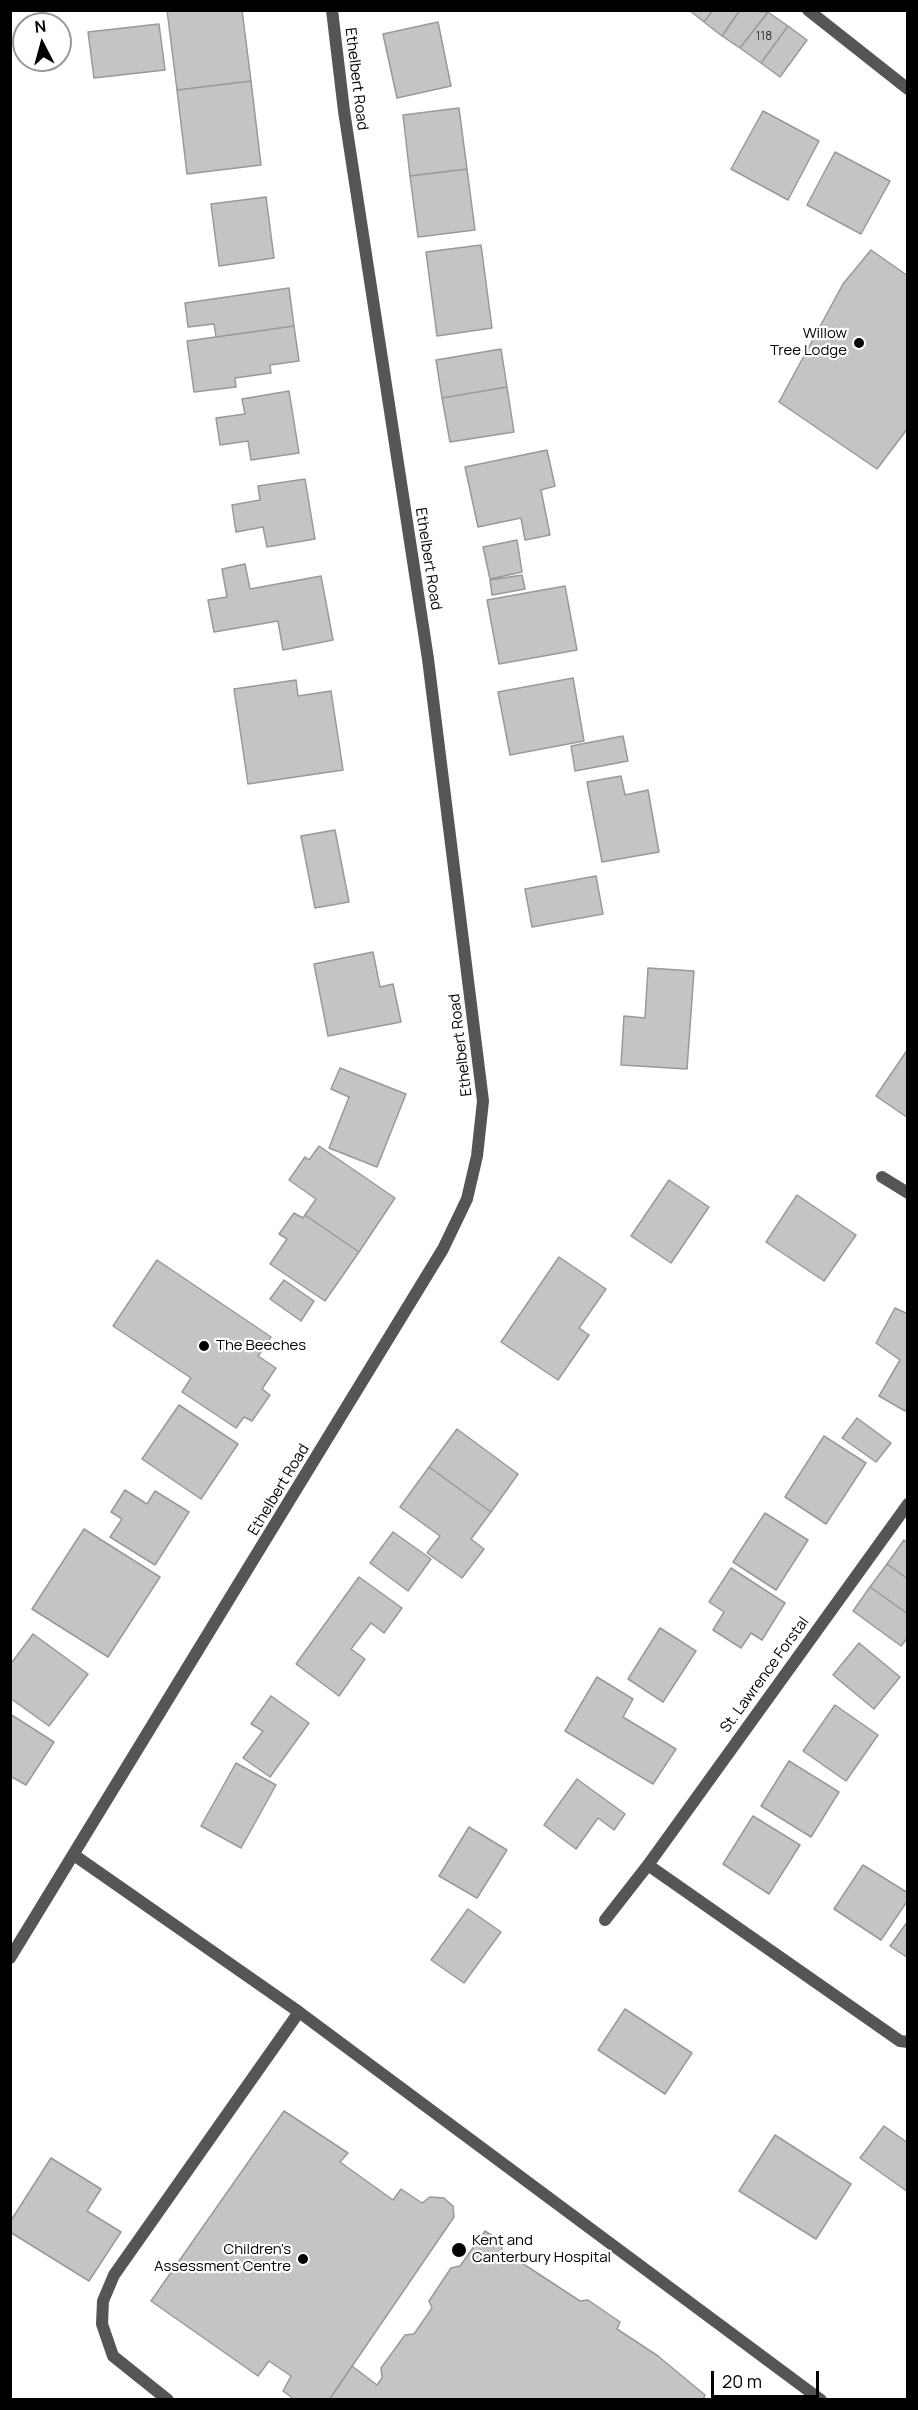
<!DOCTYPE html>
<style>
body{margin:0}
#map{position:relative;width:918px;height:2410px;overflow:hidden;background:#fff;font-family:Manrope,sans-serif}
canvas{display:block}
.frame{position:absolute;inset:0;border:12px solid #000;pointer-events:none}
.north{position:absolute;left:12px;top:12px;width:60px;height:60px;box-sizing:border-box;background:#fff;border:2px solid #999;border-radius:50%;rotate:354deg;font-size:16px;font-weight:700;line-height:24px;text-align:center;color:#000}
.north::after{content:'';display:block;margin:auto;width:21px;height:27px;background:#000;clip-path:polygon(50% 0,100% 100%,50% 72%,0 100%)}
.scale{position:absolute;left:711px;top:2371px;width:108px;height:27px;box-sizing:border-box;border:3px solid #000;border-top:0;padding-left:8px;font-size:18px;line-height:21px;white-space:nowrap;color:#000;-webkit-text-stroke:4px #fff;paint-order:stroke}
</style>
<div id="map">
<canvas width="918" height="2410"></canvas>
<div class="frame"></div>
<div class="north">N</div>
<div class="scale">20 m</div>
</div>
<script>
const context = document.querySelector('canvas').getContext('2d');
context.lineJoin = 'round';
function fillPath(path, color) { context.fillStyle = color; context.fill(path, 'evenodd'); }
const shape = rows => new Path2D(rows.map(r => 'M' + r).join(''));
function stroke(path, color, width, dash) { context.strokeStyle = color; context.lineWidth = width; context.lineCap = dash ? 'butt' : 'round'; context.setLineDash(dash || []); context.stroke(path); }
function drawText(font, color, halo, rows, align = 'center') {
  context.font = font + ' Manrope,sans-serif'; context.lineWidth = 4.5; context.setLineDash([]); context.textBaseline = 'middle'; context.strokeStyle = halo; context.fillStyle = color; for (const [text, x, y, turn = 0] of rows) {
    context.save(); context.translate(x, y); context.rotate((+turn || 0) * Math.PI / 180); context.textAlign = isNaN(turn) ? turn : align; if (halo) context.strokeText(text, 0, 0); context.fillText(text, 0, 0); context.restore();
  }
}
const building = shape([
 [167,10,242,10,251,81,177,90,167,10],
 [689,10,713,10,704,22,689,10],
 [713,10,740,10,722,36,704,22,713,10],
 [740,10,768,12,740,48,722,36,740,10],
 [768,12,788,26,761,63,740,48,768,12],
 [438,22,451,86,397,98,383,34,438,22],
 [159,24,165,70,94,78,88,32,159,24],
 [788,26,807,40,780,77,761,63,788,26],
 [251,81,261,165,187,174,177,90,251,81],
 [459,108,467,169,410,176,403,115,459,108],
 [763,111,819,141,788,200,731,169,763,111],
 [835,152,890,181,861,234,807,205,835,152],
 [467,169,475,230,418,237,410,176,467,169],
 [266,197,274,258,219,266,211,204,266,197],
 [481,245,492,328,437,336,426,252,481,245],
 [871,250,908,276,908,428,877,469,779,402,843,284,871,250],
 [289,288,294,326,216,337,214,324,188,327,185,303,289,288],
 [294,326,299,361,270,365,271,373,235,378,236,387,194,392,187,341,294,326],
 [501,349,507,387,442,398,436,360,501,349],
 [507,387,514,432,450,442,442,398,507,387],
 [289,391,299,453,251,460,248,441,220,445,216,418,245,414,242,399,289,391],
 [547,450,555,486,541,490,550,535,525,540,521,518,478,527,465,467,547,450],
 [305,479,315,539,267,547,263,527,236,532,232,505,260,500,258,486,305,479],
 [517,540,522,572,490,579,483,547,517,540],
 [245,564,250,589,321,576,333,640,283,650,278,621,214,632,208,600,227,597,222,569,245,564],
 [522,575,525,589,492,595,490,580,522,575],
 [565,586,577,650,499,664,487,600,565,586],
 [573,678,584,741,510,755,498,692,573,678],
 [296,680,298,696,331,691,343,770,248,784,234,689,296,680],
 [623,736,628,761,575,771,571,746,623,736],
 [621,776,625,795,648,790,659,852,602,862,587,782,621,776],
 [335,830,349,902,315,908,301,836,335,830],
 [596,876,603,914,532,927,525,889,596,876],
 [373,952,380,987,393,984,401,1022,328,1036,314,964,373,952],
 [648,968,694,971,687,1069,621,1065,624,1016,645,1018,648,968],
 [908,1049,908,1118,876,1096,908,1049],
 [340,1068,406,1094,377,1167,329,1148,349,1097,331,1089,340,1068],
 [319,1146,395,1198,359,1252,305,1215,316,1199,289,1180,305,1157,309,1160,319,1146],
 [669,1180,709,1207,671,1263,631,1236,669,1180],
 [797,1195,856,1235,824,1281,766,1242,797,1195],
 [294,1213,303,1218,305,1215,359,1252,325,1301,270,1264,287,1239,279,1234,294,1213],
 [559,1257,606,1289,579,1328,589,1335,558,1380,501,1342,559,1257],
 [157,1260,271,1337,258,1356,276,1368,262,1389,270,1395,252,1421,244,1417,236,1428,182,1392,191,1378,113,1326,157,1260],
 [284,1280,314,1301,301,1321,270,1299,284,1280],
 [895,1308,908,1314,908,1407,905,1411,879,1396,900,1360,876,1343,895,1308],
 [179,1405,238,1444,201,1499,142,1459,179,1405],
 [857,1418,891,1443,876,1462,842,1438,857,1418],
 [457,1429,518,1474,491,1512,429,1467,457,1429],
 [824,1436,866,1463,826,1524,785,1497,824,1436],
 [429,1467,491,1512,471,1539,484,1549,462,1578,427,1553,440,1536,400,1507,429,1467],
 [125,1490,147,1504,155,1491,189,1512,155,1565,110,1537,122,1519,111,1512,125,1490],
 [765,1513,808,1540,776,1590,733,1562,765,1513],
 [84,1529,160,1577,108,1657,32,1609,84,1529],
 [393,1532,431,1559,408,1591,370,1563,393,1532],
 [904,1540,908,1543,908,1579,887,1564,904,1540],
 [887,1564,908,1579,908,1614,870,1587,887,1564],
 [731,1568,785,1603,762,1640,751,1633,741,1648,713,1630,724,1612,709,1602,731,1568],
 [359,1577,402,1608,384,1633,371,1623,351,1649,365,1659,339,1696,296,1664,359,1577],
 [870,1587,908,1614,908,1637,901,1646,853,1611,870,1587],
 [660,1628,696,1651,663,1702,628,1679,660,1628],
 [33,1634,88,1674,49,1726,10,1698,10,1665,33,1634],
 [859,1643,900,1677,874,1709,833,1675,859,1643],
 [597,1677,633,1699,623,1717,676,1749,653,1784,565,1731,597,1677],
 [271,1696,309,1723,270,1777,243,1758,263,1731,251,1724,271,1696],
 [835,1705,878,1735,846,1781,803,1751,835,1705],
 [10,1714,54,1742,26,1785,10,1776,10,1714],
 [789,1761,839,1792,811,1837,761,1806,789,1761],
 [236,1763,276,1785,241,1848,201,1826,236,1763],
 [577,1779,625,1814,614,1830,598,1818,576,1849,544,1825,577,1779],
 [753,1816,800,1845,769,1894,723,1864,753,1816],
 [469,1827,507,1850,477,1898,439,1876,469,1827],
 [863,1865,908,1893,908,1900,881,1940,834,1909,863,1865],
 [468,1909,501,1932,464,1983,431,1960,468,1909],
 [908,1921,908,1958,890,1946,908,1921],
 [625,2009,692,2053,665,2094,598,2050,625,2009],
 [284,2111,348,2153,340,2162,393,2200,401,2189,422,2203,430,2197,444,2198,453,2206,454,2217,329,2400,295,2400,283,2391,291,2376,269,2361,258,2376,151,2301,284,2111],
 [884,2126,908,2143,908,2192,860,2158,884,2126],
 [775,2135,851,2184,816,2239,739,2191,775,2135],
 [51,2158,101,2189,87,2211,121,2232,89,2281,10,2232,10,2222,51,2158],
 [485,2231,502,2242,502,2250,580,2301,588,2300,620,2322,617,2329,658,2356,705,2395,703,2400,329,2400,352,2366,377,2385,382,2378,381,2368,405,2335,414,2334,432,2308,429,2301,451,2268,460,2266,485,2231]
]);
const service = shape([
 [882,1177,908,1193],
 [74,1855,299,2012,821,2400],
 [168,2400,113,2356,102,2324,103,2301,114,2275,299,2012]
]);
const minor = shape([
 [648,1865,900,2041,908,2042],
 [605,1920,648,1865,908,1504],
 [10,1958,443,1249,467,1199,477,1156,483,1101,428,659,344,111,332,10]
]);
const tertiary = shape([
 [808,10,908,89]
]);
const markers = [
 [859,343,6,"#000"],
 [204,1346,6,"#000"],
 [459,2250,8,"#000"],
 [303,2259,6,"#000"]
];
const numberNames = [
 ["118",764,37]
];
const streetNames = [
 ["Ethelbert Road",356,79,83],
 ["Ethelbert Road",428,559,81],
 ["Ethelbert Road",461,1045,-97],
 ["Ethelbert Road",279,1490,-59],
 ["St. Lawrence Forstal",765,1675,-54]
];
const poiNames = [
 ["Willow",847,334],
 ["Tree Lodge",847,351],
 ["The Beeches",216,1346,"left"],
 ["Kent and",472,2241,"left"],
 ["Canterbury Hospital",472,2258,"left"],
 ["Children's",291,2250],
 ["Assessment Centre",291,2267]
];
fillPath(building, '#c4c4c4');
stroke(building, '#999', 1.5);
stroke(service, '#555', 12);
stroke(minor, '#555', 12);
stroke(tertiary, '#555', 12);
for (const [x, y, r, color] of markers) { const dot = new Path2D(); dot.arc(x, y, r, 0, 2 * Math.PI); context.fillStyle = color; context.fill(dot); stroke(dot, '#fff', 2); }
drawText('12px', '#313131', null, numberNames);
drawText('15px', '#000', '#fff', streetNames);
drawText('15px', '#000', '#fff', poiNames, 'right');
</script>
